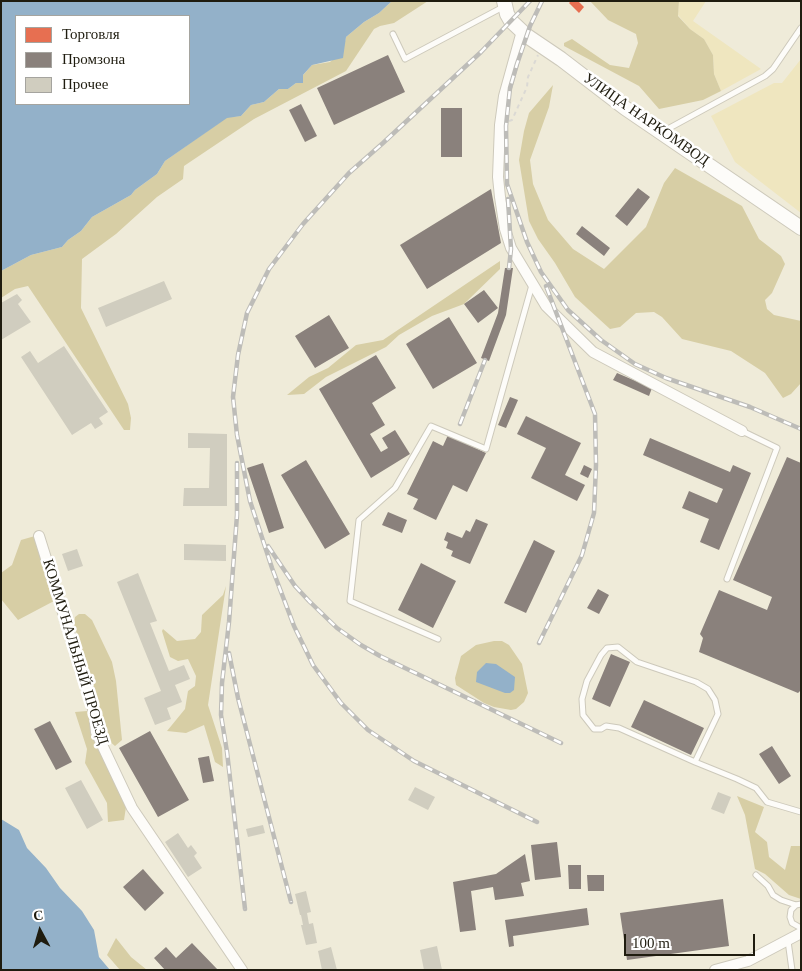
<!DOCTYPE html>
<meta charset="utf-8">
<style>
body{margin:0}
#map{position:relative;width:802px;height:971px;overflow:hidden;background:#efebd9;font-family:"Times New Roman",serif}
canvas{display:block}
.frame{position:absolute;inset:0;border:2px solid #1f1c0f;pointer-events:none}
.legend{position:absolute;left:15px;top:15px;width:175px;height:90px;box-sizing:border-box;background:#fff;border:1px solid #a5a49f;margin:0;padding:6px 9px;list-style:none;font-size:15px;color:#1f1c0f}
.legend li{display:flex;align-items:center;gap:10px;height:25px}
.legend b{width:25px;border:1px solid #a5a49f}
.north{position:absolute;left:15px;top:906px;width:50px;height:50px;-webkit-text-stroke:4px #fff;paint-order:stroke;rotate:354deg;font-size:14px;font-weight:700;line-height:20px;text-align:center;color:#1f1c0f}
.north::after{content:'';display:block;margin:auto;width:18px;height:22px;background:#1f1c0f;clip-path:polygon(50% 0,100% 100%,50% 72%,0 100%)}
.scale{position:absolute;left:624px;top:934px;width:131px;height:22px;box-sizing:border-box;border:2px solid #1f1c0f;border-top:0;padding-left:6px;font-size:15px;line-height:18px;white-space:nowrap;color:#1f1c0f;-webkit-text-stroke:4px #fff;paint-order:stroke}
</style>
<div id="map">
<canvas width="802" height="971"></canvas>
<div class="frame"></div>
<ul class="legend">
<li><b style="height:14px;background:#e76f51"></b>Торговля</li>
<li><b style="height:14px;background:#8a817c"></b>Промзона</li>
<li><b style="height:14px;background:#d0cdbf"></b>Прочее</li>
</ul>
<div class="north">С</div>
<div class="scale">100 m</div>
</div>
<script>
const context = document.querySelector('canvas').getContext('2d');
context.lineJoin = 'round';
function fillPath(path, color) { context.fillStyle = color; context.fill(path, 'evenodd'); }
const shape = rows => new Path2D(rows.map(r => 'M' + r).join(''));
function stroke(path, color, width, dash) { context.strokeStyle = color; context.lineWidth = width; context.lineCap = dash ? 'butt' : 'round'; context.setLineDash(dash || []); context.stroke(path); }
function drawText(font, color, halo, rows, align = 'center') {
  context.font = font + ' "Times New Roman",serif'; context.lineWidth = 5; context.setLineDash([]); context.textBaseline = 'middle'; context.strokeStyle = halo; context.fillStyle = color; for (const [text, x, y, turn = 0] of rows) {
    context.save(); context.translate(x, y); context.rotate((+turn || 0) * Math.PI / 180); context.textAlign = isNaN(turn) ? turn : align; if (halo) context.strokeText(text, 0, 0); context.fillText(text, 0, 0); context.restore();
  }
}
const green = shape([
 [679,1,706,1,693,21,761,69,721,91,714,74,713,55,704,39,690,29,678,15],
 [801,59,801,213,735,162,711,116,774,83,782,83]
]);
const forest = shape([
 [392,1,428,1,394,23,380,26,374,29,346,71,254,119,184,166,183,179,157,197,116,234,82,259,81,308,128,404,131,418,130,430,124,430,28,286,15,289,1,298,1,271,31,255,62,247,68,240,81,231,92,217,131,195,135,190,157,174,165,161,227,117,241,116,251,105,264,102,279,89,288,89,296,83,312,65,330,62,343,49,346,37,364,22,379,13],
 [590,1,679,1,678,16,690,29,704,39,713,55,714,74,721,91,703,100,659,109,639,86,564,46,564,43,572,39,610,65,629,68,638,43,636,34,608,20],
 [553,85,549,107,530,160,533,184,548,220,573,249,604,269,646,227,664,183,675,168,742,206,759,239,781,256,785,264,772,293,765,300,767,309,774,315,801,321,801,383,791,394,783,398,765,373,731,351,682,339,662,317,654,312,636,313,620,327,610,329,575,297,555,263,538,239,529,221,519,160,524,131,529,113],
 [500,261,500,269,464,304,432,316,399,335,386,347,326,377,304,394,287,395,309,377,328,368,356,345,383,340],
 [35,536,54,601,18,620,1,599,1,573,12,565,21,540],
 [226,586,208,705,222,748,223,767,215,762,204,725,186,733,167,731,185,709,188,691,195,686,196,676,188,659,178,661,170,657,162,631,163,629,177,641,195,639,201,632,202,615,223,595],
 [79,614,85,614,92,620,112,662,116,681,122,740,115,746,108,740,92,681,74,625,75,617],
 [494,641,502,641,509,645,522,664,528,693,524,702,516,709,511,710,494,707,484,703,456,685,455,678,461,656,476,645],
 [87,711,96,744,126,807,124,820,108,822,107,803,85,763,87,749,75,712],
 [737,796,764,807,755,832,767,842,769,857,785,870,791,846,801,846,801,899,789,895,765,874,755,869,745,815],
 [116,938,131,957,147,970,120,970,107,955]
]);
const water = shape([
 [1,1,392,1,379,13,364,22,346,37,343,58,312,65,303,75,303,83,296,83,288,89,279,89,264,102,251,105,241,116,227,118,165,161,157,174,135,190,131,195,92,217,81,231,68,240,62,247,31,255,1,271],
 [16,16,189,16,189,104,16,104],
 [486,663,496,664,515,677,514,690,510,693,505,693,476,682,477,672],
 [1,819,19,830,27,848,46,868,60,888,82,911,94,930,99,957,110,970,1,970]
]);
const shops = shape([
 [571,1,578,1,584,7,579,13,569,3]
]);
const industry = shape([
 [388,55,405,92,334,125,317,88],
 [301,104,317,136,305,142,289,110],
 [441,108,462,108,462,157,441,157],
 [638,188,650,197,627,226,615,216],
 [491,189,501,243,427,289,400,245],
 [582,226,610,248,604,256,576,234],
 [505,268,513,268,506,315,489,361,481,358,498,313],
 [484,290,498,308,478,323,464,304],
 [329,315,349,348,315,368,295,336],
 [449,317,477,363,433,389,406,344],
 [376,355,396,388,372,403,385,425,370,434,381,452,388,448,382,438,395,430,410,454,371,478,319,389],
 [617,373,652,388,649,396,613,380],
 [510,397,518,400,506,428,498,425],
 [526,416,581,443,565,475,585,485,577,501,531,478,546,448,517,434],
 [448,435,486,453,467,492,453,485,436,520,413,509,418,499,407,494,433,441,443,446],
 [650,438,730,472,733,465,751,473,719,550,700,542,709,519,682,508,689,491,717,503,723,489,643,455],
 [787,457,801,463,801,690,798,693,699,652,703,638,700,634,719,590,767,610,772,597,733,580],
 [306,460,350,534,325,549,281,475],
 [263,463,284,528,269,533,247,468],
 [584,465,592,469,588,478,580,474],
 [388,512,407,520,402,533,382,525],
 [476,519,488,524,470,564,451,556,453,551,446,548,448,542,444,540,447,532,462,538,466,530,470,532],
 [534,540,555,551,526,613,504,603],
 [421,563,456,581,433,628,398,610],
 [598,589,609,595,599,614,587,608],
 [611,654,630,662,610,707,592,699],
 [644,700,704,728,691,755,631,727],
 [50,721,72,762,56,770,34,729],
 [150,731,189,800,158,817,119,748],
 [772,746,791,776,779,784,759,754],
 [209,756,214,781,203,783,198,758],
 [557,842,561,877,535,880,531,845],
 [525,854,530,881,521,883,524,896,495,900,493,887,471,891,476,930,460,932,453,882,496,874],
 [568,865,581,865,581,889,569,889],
 [143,869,164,893,145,911,123,887],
 [587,875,604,875,604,891,588,891],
 [723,899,729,946,627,960,620,913],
 [587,908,589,925,513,936,514,946,509,947,505,920],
 [192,943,218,970,165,970,154,958,166,947,176,958]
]);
const building = shape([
 [164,281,172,299,106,327,98,308],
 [17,294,22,300,18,304,31,322,1,340,1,303],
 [64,346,108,412,99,418,103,424,95,429,91,423,72,435,21,357,30,351,38,363],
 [188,433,227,434,227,506,183,506,184,488,209,488,210,448,188,448],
 [184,544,226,545,226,561,184,560],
 [77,549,83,566,68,571,62,554],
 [138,573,157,621,150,623,169,671,184,665,190,679,175,685,182,702,167,708,171,719,155,725,144,698,161,691,117,582],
 [81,780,103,820,87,829,65,788],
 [415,787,435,797,428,810,408,800],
 [718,792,731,797,724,814,711,809],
 [263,825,265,833,248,837,246,829],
 [178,833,188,848,191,845,197,853,194,856,202,868,188,877,165,842],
 [306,891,311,912,307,913,309,924,313,923,317,943,306,945,301,925,303,925,301,915,300,915,295,894],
 [437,946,442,970,424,970,420,950],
 [331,947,337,970,322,970,318,951]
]);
const path = shape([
 [509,121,512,120,527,87,528,77,538,55]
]);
const service = shape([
 [393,34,405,59,503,7],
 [664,131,765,76,773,69,801,28],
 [727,579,777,448,742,431],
 [438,639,350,601,359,520,395,488,431,426,486,449,532,285],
 [695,762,718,714,715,700,708,689,696,682,637,662,618,647,607,648,601,655,587,681,582,699,583,715,594,729,601,729,606,726,619,728,695,762,737,779,756,788,767,802,801,812],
 [756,875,768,886,773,895,781,900,796,905,801,904],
 [796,905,791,910,790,917,792,923,801,928],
 [788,941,792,970]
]);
const minor = shape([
 [522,31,504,96,500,125,498,177,500,197,505,229,511,248,546,306,593,352,742,431],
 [39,536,94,712,96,732,132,808,242,970],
 [715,970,748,961,801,933]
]);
const tertiary = shape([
 [504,1,507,14,511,21,527,36,561,59,625,108,801,228]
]);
const rail = shape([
 [530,1,481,52,383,143,349,173,303,224,269,269,247,313,238,355,233,397,237,435,250,501,272,568,294,626,313,665,341,703,368,730,414,761,537,822],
 [542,1,530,26,517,64,510,88,506,126,507,184,527,242,541,272,568,310,601,340,635,364,666,378,750,407,801,429],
 [508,199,511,249,509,268],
 [460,424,485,360],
 [237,463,237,515,229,622,222,683,221,715,227,752,245,909],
 [268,546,295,586,309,601,337,628,361,645,380,656,561,743],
 [539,643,582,555,594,513,596,465,595,414,546,286],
 [229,653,238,698,291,902]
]);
const streetNames = [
 ["УЛИЦА НАРКОМВОД",646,120,35],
 ["КОММУНАЛЬНЫЙ ПРОЕЗД",75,652,73]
];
fillPath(green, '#efe6bf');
fillPath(forest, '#d7cea5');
fillPath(water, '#93b1c9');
fillPath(shops, '#e76f51');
fillPath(industry, '#8a817c');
fillPath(building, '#d0cdbf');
stroke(service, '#cdc9bb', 7);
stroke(minor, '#cdc9bb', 12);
stroke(tertiary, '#cdc9bb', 16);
stroke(path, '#dbd9d4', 2, [4, 4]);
stroke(service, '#fdfcf9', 5);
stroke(minor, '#fdfcf9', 10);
stroke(tertiary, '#fdfcf9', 14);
stroke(rail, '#bdbcb8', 4.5);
stroke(rail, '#fff', 2.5, [8]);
drawText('15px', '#1f1c0f', '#fff', streetNames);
</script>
